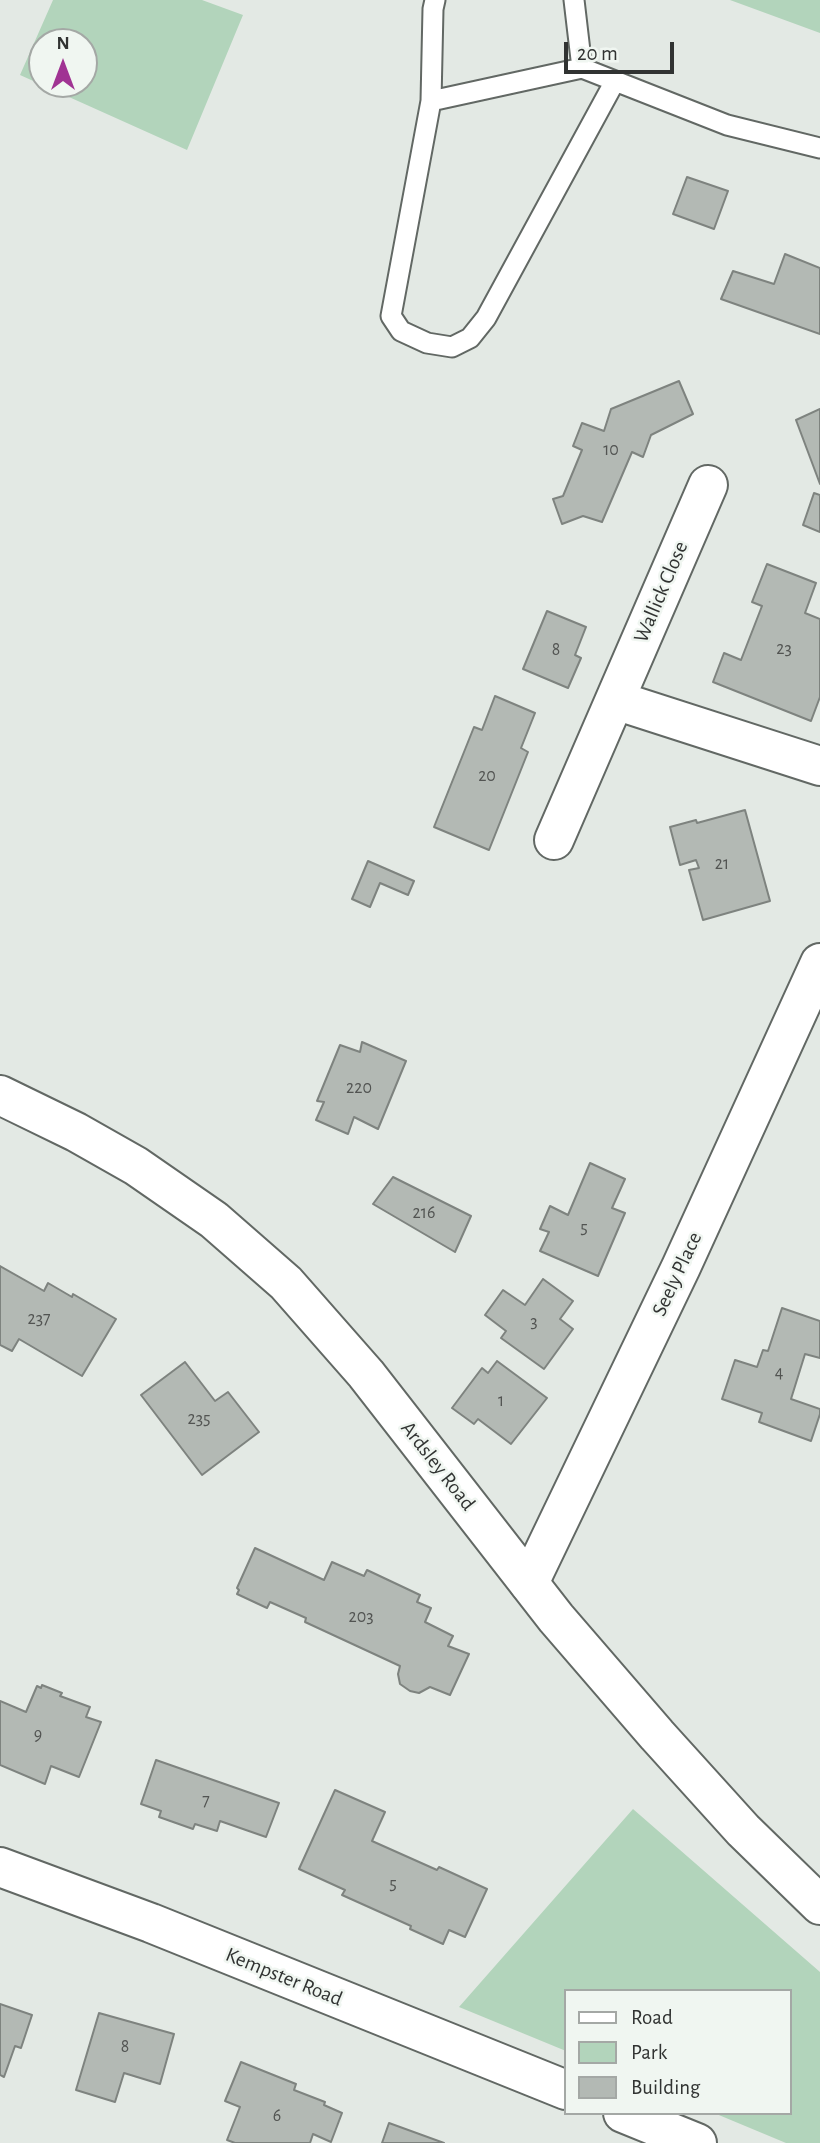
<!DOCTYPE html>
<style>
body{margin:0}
#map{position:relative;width:820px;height:2143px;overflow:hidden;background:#e3e9e4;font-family:"Alegreya Sans",sans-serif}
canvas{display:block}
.legend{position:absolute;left:564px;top:1989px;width:228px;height:126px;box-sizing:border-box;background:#f0f6f1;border:2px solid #a4a8a5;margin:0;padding:9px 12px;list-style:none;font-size:21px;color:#313332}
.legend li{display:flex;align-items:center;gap:14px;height:35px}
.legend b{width:35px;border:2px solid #a4a8a5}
.north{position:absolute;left:28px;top:28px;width:70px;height:70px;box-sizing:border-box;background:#f0f6f1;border:2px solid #a4a8a5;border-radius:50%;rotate:0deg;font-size:19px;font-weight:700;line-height:28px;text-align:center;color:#313332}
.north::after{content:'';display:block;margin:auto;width:24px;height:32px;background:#a03393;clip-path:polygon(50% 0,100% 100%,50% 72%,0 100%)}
.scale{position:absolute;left:564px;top:42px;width:110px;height:32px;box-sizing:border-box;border:4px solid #313332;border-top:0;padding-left:9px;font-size:21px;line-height:24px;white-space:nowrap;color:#313332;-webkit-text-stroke:5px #f0f6f1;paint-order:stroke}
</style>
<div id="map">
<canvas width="820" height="2143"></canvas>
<ul class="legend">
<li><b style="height:9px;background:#fff"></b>Road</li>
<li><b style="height:19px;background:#b2d4bb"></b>Park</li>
<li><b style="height:19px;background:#b3b9b4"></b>Building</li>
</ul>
<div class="north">N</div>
<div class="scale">20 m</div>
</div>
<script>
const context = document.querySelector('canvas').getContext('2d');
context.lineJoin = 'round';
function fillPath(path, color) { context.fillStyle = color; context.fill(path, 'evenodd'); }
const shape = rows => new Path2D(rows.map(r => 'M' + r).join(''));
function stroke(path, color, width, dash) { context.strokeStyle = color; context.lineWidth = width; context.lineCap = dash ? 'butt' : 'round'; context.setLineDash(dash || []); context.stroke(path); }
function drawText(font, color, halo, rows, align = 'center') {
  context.font = font + ' "Alegreya Sans",sans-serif'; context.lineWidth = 5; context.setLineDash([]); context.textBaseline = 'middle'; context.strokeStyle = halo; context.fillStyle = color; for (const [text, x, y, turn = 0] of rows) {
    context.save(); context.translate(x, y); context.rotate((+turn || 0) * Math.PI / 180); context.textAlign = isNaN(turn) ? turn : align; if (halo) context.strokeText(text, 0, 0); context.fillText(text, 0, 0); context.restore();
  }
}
const green = shape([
 [53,0,202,0,243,15,187,150,20,75],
 [84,42,84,84,42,84,42,42],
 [730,0,820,0,820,33],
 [633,1809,820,1972,820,2143,786,2143,714,2113,790,2113,790,1991,566,1991,566,2051,459,2007]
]);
const building = shape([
 [687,177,728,191,714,229,673,214,687,177],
 [785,254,820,268,820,334,721,299,733,271,774,284,785,254],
 [679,381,693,414,651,435,643,457,632,452,602,522,583,516,562,524,553,499,563,496,582,450,573,446,582,423,604,431,611,409,679,381],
 [820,409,820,484,796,420,820,409],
 [814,493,820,495,820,532,803,525,814,493],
 [767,564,816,583,805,613,820,619,820,697,811,721,713,682,724,653,741,660,762,606,752,602,767,564],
 [547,611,586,627,575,655,581,658,568,688,523,669,547,611],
 [495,696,535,713,521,748,528,752,489,850,434,827,474,727,482,730,495,696],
 [745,810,770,901,703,920,689,870,699,868,696,860,680,865,670,827,696,820,697,823,745,810],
 [368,861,414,881,408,895,380,883,370,907,352,899,368,861],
 [362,1042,406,1061,378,1129,354,1117,348,1134,316,1120,324,1102,317,1101,340,1045,360,1052,362,1042],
 [590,1163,625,1179,612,1208,625,1213,598,1276,540,1251,549,1232,540,1229,550,1206,568,1215,590,1163],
 [393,1177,471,1216,455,1252,373,1204,393,1177],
 [0,1266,44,1291,48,1283,72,1297,73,1294,116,1319,82,1376,19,1339,12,1351,0,1345,0,1266],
 [543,1279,573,1301,560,1319,573,1329,544,1369,501,1338,506,1331,485,1315,503,1290,525,1305,543,1279],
 [782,1308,820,1321,820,1358,805,1354,791,1399,820,1409,820,1414,811,1441,759,1422,762,1413,722,1399,735,1360,757,1367,763,1350,768,1351,782,1308],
 [497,1361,547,1398,511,1444,478,1419,474,1424,452,1408,482,1368,488,1373,497,1361],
 [185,1362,215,1401,228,1392,259,1432,202,1475,141,1395,185,1362],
 [255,1548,324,1580,332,1562,364,1576,367,1570,420,1595,417,1602,431,1608,425,1622,453,1636,448,1646,469,1654,450,1695,430,1687,419,1693,410,1691,400,1684,398,1674,400,1666,305,1622,306,1618,270,1602,267,1608,237,1594,239,1590,237,1588,255,1548],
 [42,1685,62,1693,60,1696,90,1707,86,1717,101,1722,79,1777,51,1766,45,1784,0,1765,0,1701,26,1712,37,1686,41,1688,42,1685],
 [156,1760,279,1803,266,1837,220,1821,217,1831,195,1824,193,1829,159,1817,161,1811,141,1804,156,1760],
 [335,1790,385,1812,372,1841,437,1870,439,1867,487,1889,465,1937,449,1930,443,1944,410,1929,411,1926,342,1895,345,1890,299,1869,335,1790],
 [0,2004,32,2015,21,2048,15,2046,4,2077,0,2075,0,2004],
 [99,2013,174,2034,160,2084,124,2073,115,2102,76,2090,99,2013],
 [241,2062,296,2084,294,2090,325,2102,324,2105,342,2113,331,2142,313,2134,310,2143,235,2143,227,2140,240,2107,225,2101,241,2062],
 [389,2123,444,2143,382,2143,389,2123]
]);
const service = shape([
 [435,0,433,9,431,101,582,68,727,125,820,148],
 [574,0,582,68],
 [431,101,391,316,401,331,427,343,452,347,470,338,486,318,615,81]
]);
const minor = shape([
 [615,700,820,766],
 [554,840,708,485],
 [529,1583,681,1267,820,963],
 [0,1867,151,1923,566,2090],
 [623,2113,697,2143]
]);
const secondary = shape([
 [0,1095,76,1132,136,1166,214,1220,286,1283,366,1374,556,1618,657,1735,743,1830,820,1905]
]);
const numberNames = [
 ["10",611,450],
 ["23",784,649],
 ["8",556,650],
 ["20",487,776],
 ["21",722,864],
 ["220",359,1088],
 ["216",424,1213],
 ["5",584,1228],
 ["237",39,1319],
 ["3",534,1322],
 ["4",779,1373],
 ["1",501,1401],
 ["235",199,1419],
 ["203",361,1617],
 ["9",38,1735],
 ["7",206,1801],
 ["5",393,1884],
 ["8",125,2047],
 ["6",277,2116]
];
const streetNames = [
 ["Wallick Close",661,592,-67],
 ["Seely Place",677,1274,-65],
 ["Ardsley Road",438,1466,52],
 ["Kempster Road",284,1977,22]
];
fillPath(green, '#b2d4bb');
fillPath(building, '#b3b9b4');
stroke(building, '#7e837f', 2);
stroke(service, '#626864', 23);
stroke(minor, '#626864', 42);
stroke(secondary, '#626864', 42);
stroke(service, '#fff', 19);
stroke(minor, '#fff', 38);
stroke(secondary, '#fff', 38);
drawText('18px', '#525452', null, numberNames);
drawText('21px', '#313332', '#f0f6f1', streetNames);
</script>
